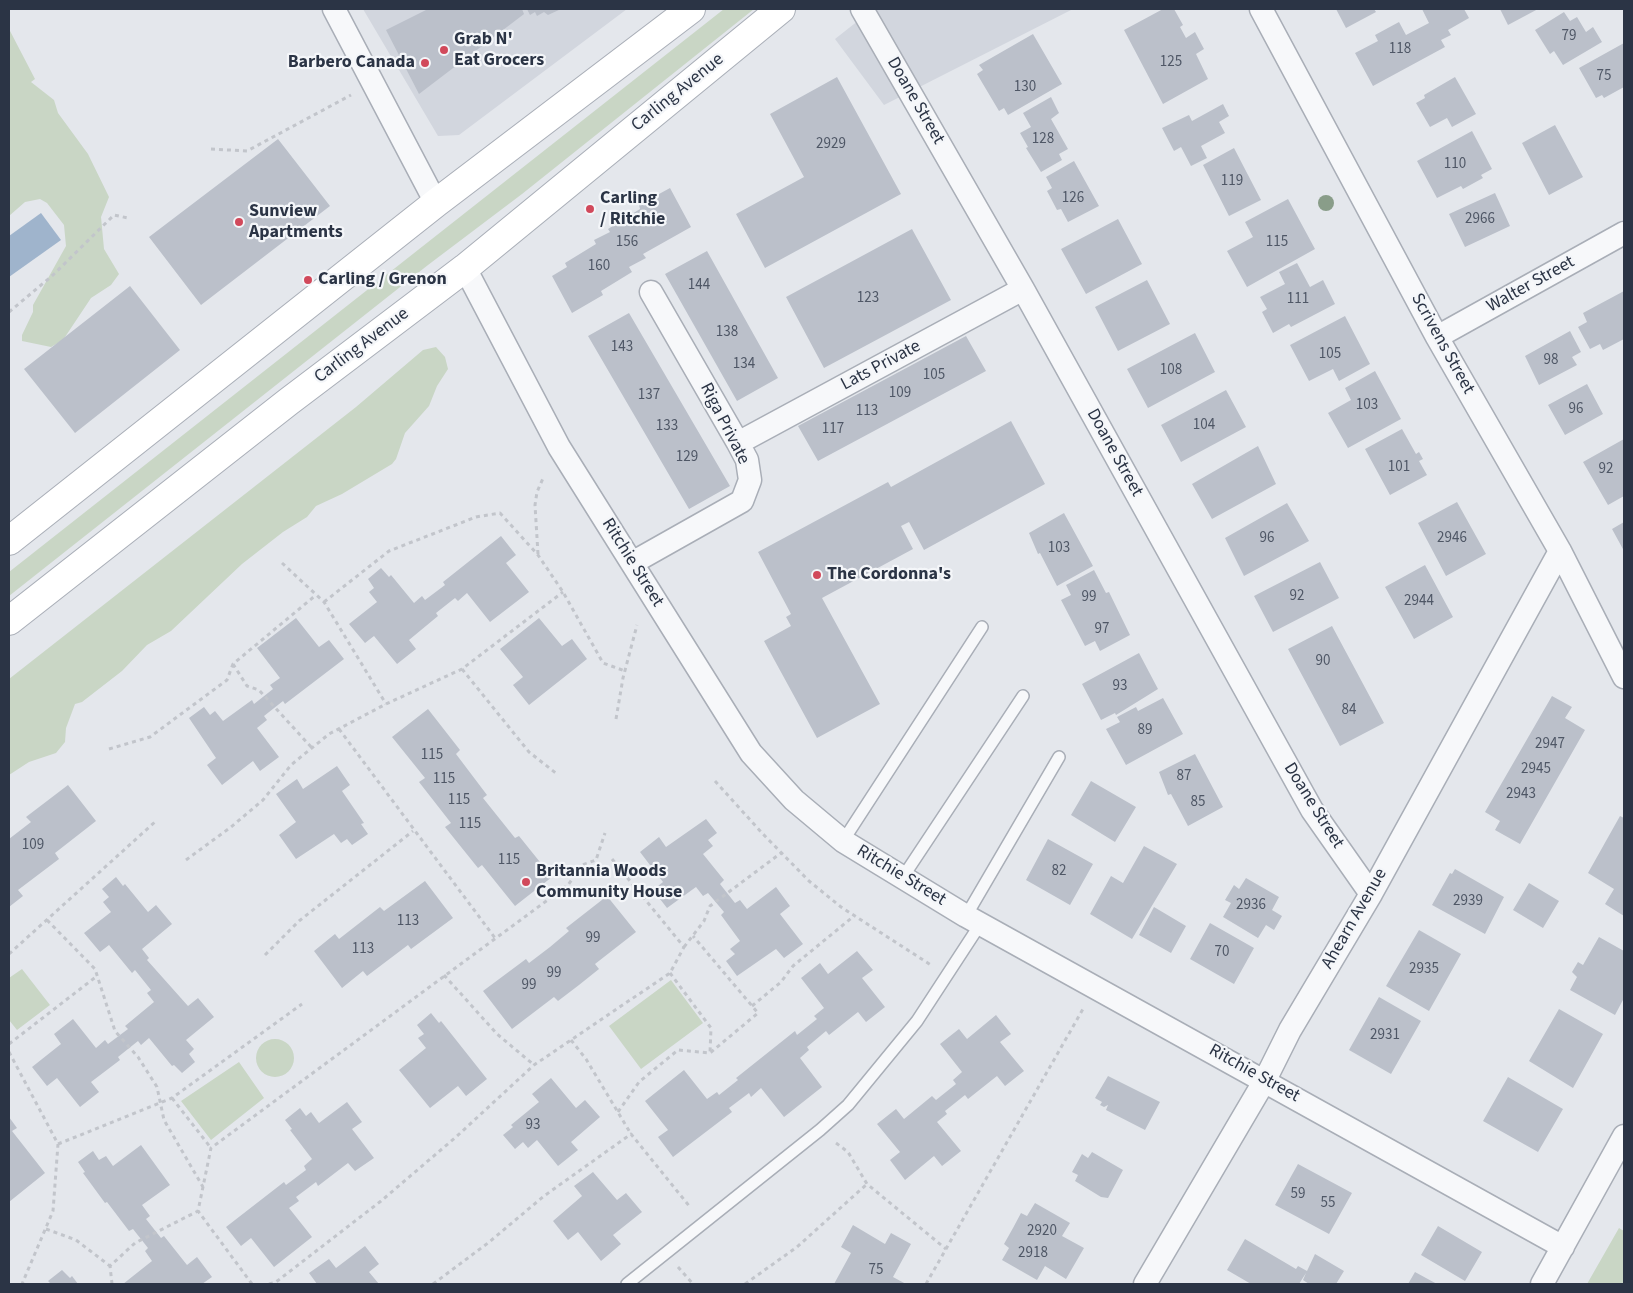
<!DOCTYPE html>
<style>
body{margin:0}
#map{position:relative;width:1633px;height:1293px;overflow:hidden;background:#e4e7ec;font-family:"Source Sans 3",sans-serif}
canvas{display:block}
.frame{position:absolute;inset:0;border:10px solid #2b3445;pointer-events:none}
</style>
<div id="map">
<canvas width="1633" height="1293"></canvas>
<div class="frame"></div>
</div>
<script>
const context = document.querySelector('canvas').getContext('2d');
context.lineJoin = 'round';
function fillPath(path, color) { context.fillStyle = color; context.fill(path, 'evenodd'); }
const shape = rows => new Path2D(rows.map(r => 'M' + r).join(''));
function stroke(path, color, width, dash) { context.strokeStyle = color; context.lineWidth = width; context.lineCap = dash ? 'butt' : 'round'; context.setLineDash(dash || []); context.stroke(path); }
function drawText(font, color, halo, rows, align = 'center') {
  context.font = font + ' "Source Sans 3",sans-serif'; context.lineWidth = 4.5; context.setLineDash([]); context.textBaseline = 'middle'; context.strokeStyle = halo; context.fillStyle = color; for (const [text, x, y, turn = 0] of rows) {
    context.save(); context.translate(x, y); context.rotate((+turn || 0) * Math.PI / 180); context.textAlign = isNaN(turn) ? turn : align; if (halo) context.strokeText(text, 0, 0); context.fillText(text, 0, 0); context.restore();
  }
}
const built = shape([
 [363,9,627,9,459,135,438,136],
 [873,9,1073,9,884,105,835,39]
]);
const green = shape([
 [724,9,754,9,522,194,428,265,9,596,9,572],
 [9,29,35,79,31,82,54,100,58,113,88,154,109,197,101,217,104,249,119,274,111,285,91,298,63,340,51,347,22,341,22,335,33,312,33,305,66,246,64,225,47,203,40,199,25,202,9,216],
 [436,347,445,357,448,369,437,386,429,406,405,433,396,459,392,464,342,494,316,506,307,517,283,532,242,564,171,631,147,645,122,671,82,702,75,704,66,728,65,742,56,753,29,762,9,775,9,679,356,407,423,350],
 [22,969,50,1005,17,1030,9,1020,9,978],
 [671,980,703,1023,641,1069,609,1026],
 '256 1058a19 19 0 1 1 38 0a19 19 0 1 1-38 0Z',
 [239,1062,264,1098,211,1140,181,1101],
 [1619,1228,1624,1231,1624,1284,1587,1284]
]);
const water = shape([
 [41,213,61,240,9,277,9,236]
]);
const building = shape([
 [428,9,522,9,524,14,419,94,386,30],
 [527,9,561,9,548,15,544,12,537,16,535,12,530,15],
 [1163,9,1174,9,1183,25,1180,27,1186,38,1195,32,1204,49,1196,54,1208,79,1163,104,1124,30],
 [1336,9,1374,9,1376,12,1346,28],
 [1422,9,1464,9,1469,18,1448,30,1451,35,1441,40,1445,47,1373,86,1355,53,1378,41,1375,35,1399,22,1406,35,1429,23],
 [1500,9,1538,9,1508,25],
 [1564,12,1570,21,1577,17,1586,32,1593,27,1602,42,1563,65,1554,51,1550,54,1535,30],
 [1033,34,1062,84,1008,115,1004,108,999,111,977,74,983,70,979,65],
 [1624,43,1624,87,1604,98,1602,95,1596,98,1579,68],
 [837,77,901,194,765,268,736,214,804,177,770,114],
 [1455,77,1476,114,1452,127,1447,118,1430,127,1416,103,1425,98,1424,95],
 [1051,97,1059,113,1051,119,1068,149,1059,154,1062,160,1041,172,1026,148,1028,147,1020,133,1031,127,1023,113],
 [1223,104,1229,116,1219,122,1225,133,1201,146,1207,158,1191,166,1181,147,1174,151,1162,128,1189,115,1192,121],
 [1555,125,1583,177,1549,195,1522,143],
 [1472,131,1492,169,1481,175,1483,178,1463,189,1461,186,1437,198,1417,161],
 [278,139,330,206,201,305,149,237],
 [1234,148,1261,200,1229,216,1203,165],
 [1074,161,1099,206,1068,222,1061,209,1057,210,1047,191,1052,188,1046,177],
 [670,188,691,227,643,254,646,258,629,267,632,272,601,291,603,295,572,313,552,276,567,267,565,263,596,244,594,240,610,232,608,229,640,209,639,205],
 [1495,193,1510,226,1465,247,1449,214],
 [1288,199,1315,249,1247,287,1227,251,1253,237,1245,222],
 [1118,219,1142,264,1086,294,1061,249],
 [912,229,951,300,824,368,786,297],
 [707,251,778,378,737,401,665,274],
 [1297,263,1310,287,1323,280,1335,304,1291,327,1289,324,1273,333,1262,312,1267,309,1260,297,1285,284,1279,272],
 [1147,280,1170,324,1118,351,1095,307],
 [130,286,180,350,75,433,24,369],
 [1624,291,1624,339,1603,350,1600,344,1590,349,1578,327,1587,322,1583,313],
 [629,313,730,486,689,509,588,336],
 [1345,316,1370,364,1339,381,1333,369,1309,381,1290,345],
 [1570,331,1581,352,1572,357,1577,365,1539,385,1525,356],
 [1195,333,1215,372,1148,408,1127,369],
 [966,336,986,371,818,461,798,426],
 [1375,371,1401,419,1348,448,1328,413,1351,400,1345,388],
 [1587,384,1603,414,1565,435,1548,405],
 [1226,390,1246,427,1181,462,1161,425],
 [1011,421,1045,484,924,550,909,522,901,526,913,549,822,598,880,704,817,738,764,641,791,626,786,617,791,614,758,552,888,482,891,487],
 [1402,429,1416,454,1419,452,1423,459,1419,461,1427,475,1390,495,1365,449],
 [1624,439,1624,496,1608,505,1583,462],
 [1258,446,1276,484,1212,519,1192,484],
 [1457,502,1486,554,1446,576,1418,523],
 [1287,503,1309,541,1244,576,1225,538],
 [1064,513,1093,566,1057,586,1040,553,1038,554,1029,533],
 [1624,522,1624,551,1612,529],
 [501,536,516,555,506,563,529,592,490,622,467,593,458,601,455,598,436,613,438,616,409,640,416,649,397,664,374,636,365,643,349,624,377,602,369,592,374,588,368,579,381,568,389,577,391,575,414,603,422,596,425,600,445,585,443,582],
 [1320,562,1339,598,1273,632,1254,596],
 [1425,565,1453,617,1414,639,1385,587],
 [1094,570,1106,593,1109,592,1130,635,1100,651,1095,641,1085,646,1061,600,1071,595,1066,585],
 [296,618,319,647,329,640,344,659,285,704,283,701,264,716,267,720,257,728,279,757,260,771,253,761,222,785,207,765,216,758,189,718,204,707,210,715,215,711,223,721,252,700,254,704,273,689,270,685,280,678,257,648],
 [539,618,562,646,572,639,587,659,529,705,513,685,523,677,500,649],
 [1332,626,1384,723,1340,746,1288,649],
 [1139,653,1158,689,1116,715,1115,713,1101,720,1082,684],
 [1552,696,1572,707,1565,718,1585,730,1520,844,1495,830,1500,821,1485,812],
 [1163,698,1183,734,1126,765,1106,729,1120,722,1117,717,1136,707,1138,711],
 [428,709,460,750,456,754,487,795,483,798,515,838,519,836,552,877,515,906,482,865,478,868,445,827,451,823,419,782,425,778,392,737],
 [1195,754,1223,807,1188,826,1171,794,1168,795,1159,772],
 [337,766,350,785,342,791,364,823,361,824,368,834,352,845,347,839,341,843,334,834,296,859,279,835,296,822,276,794,297,779,303,789],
 [1091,781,1136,807,1115,842,1071,815],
 [68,785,96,821,55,853,59,859,18,890,23,896,9,907,9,839,31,822,26,817],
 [1620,816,1624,818,1624,916,1605,904,1614,889,1588,873],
 [706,819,717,833,708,840,713,846,703,854,724,880,720,884,735,903,740,900,747,909,776,887,790,906,780,914,803,944,784,958,776,949,737,976,726,961,735,954,730,949,740,941,721,915,724,912,708,893,703,896,696,887,667,908,653,890,663,882,640,852,659,837,666,847],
 [1048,839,1093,864,1070,905,1026,880],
 [1144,846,1177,864,1132,939,1090,914,1111,876,1123,883],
 [1455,869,1504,897,1485,934,1432,905,1450,873,1452,874],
 [116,877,123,886,125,884,148,912,156,905,172,924,142,949,149,958,147,960,188,1006,198,998,214,1017,186,1040,194,1049,189,1054,195,1062,182,1073,174,1065,172,1066,149,1038,141,1045,138,1041,118,1057,120,1060,91,1082,99,1092,80,1107,57,1078,47,1086,32,1067,61,1044,54,1034,73,1019,96,1048,105,1040,108,1044,128,1029,125,1026,154,1002,147,993,151,990,135,970,132,973,109,945,100,952,84,933,111,912,103,902,109,897,102,889],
 [1246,878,1279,897,1272,910,1282,916,1274,930,1266,925,1258,938,1223,917,1231,903,1225,900,1234,885,1239,889],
 [425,881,453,918,411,949,408,945,367,976,363,971,342,988,314,951,335,934,339,939,380,907,384,911],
 [1529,883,1559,901,1543,928,1513,910],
 [607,896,636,932,595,964,599,969,579,985,558,1001,554,997,512,1029,483,991,526,959,529,963,550,947,569,931,566,928],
 [1154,907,1186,926,1171,953,1139,935],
 [1210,923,1254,948,1234,984,1190,959],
 [1419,930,1461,954,1429,1011,1386,986],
 [1599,937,1624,951,1624,998,1615,1015,1570,990,1577,977,1572,972,1578,962,1583,965],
 [857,951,873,970,862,978,885,1007,866,1022,858,1012,829,1035,826,1031,807,1047,809,1050,800,1058,822,1087,784,1117,761,1088,751,1097,749,1093,729,1108,732,1112,673,1157,658,1137,668,1130,645,1101,684,1070,707,1099,717,1092,719,1095,738,1080,736,1078,795,1031,797,1035,817,1019,814,1016,824,1008,801,978,820,963,828,974],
 [1379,997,1421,1021,1391,1074,1349,1050],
 [1559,1009,1603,1034,1573,1088,1529,1061],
 [431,1013,439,1023,441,1021,487,1079,466,1096,458,1086,430,1108,399,1070,426,1048,418,1038,424,1034,417,1025],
 [996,1015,1011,1034,1000,1042,1024,1071,1005,1086,997,1076,968,1099,965,1095,945,1111,947,1114,937,1122,961,1151,942,1166,934,1156,905,1180,890,1160,900,1152,877,1124,896,1109,904,1119,932,1096,936,1100,956,1084,953,1080,962,1072,940,1044,959,1029,967,1039],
 [1108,1076,1160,1102,1145,1130,1106,1110,1108,1105,1104,1107,1100,1105,1102,1102,1095,1098],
 [1508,1077,1563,1109,1538,1152,1483,1121],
 [551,1078,576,1108,585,1100,600,1117,571,1142,578,1150,558,1166,537,1140,528,1148,523,1142,515,1149,503,1135,513,1127,511,1125,539,1102,532,1094],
 [347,1102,362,1122,352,1129,374,1158,355,1171,348,1163,318,1186,316,1182,296,1197,299,1201,289,1208,312,1237,274,1267,251,1238,241,1246,226,1227,284,1182,286,1185,306,1170,304,1166,312,1159,290,1130,292,1129,285,1120,300,1108,306,1116,311,1112,319,1123],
 [9,1117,17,1128,12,1131,45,1173,9,1202],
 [141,1145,170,1185,142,1205,150,1216,146,1219,161,1238,164,1236,187,1265,197,1257,212,1277,202,1284,123,1284,152,1261,145,1251,148,1248,133,1229,129,1231,107,1202,105,1203,83,1173,85,1172,78,1162,93,1151,99,1160,106,1156,113,1166],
 [1092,1152,1123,1170,1108,1198,1101,1197,1075,1181,1078,1175,1072,1172,1082,1154,1088,1158],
 [1298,1164,1352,1193,1329,1234,1275,1205],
 [593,1172,617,1200,626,1193,642,1212,613,1235,621,1244,601,1261,578,1232,568,1240,553,1221,582,1196,574,1186],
 [1035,1203,1070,1223,1062,1236,1084,1248,1066,1279,1045,1266,1037,1280,1002,1260,1009,1248,1004,1244,1013,1228,1021,1213,1027,1216],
 [853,1225,885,1244,891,1233,911,1244,893,1277,906,1284,834,1284,851,1253,841,1247],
 [1438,1226,1482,1252,1465,1281,1421,1255],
 [1245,1239,1296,1269,1298,1266,1307,1271,1315,1254,1344,1271,1336,1284,1309,1284,1303,1280,1306,1273,1299,1284,1251,1284,1227,1270],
 [365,1246,379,1264,369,1272,379,1284,317,1284,309,1273,329,1259,336,1268],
 [62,1270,70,1278,72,1276,78,1284,51,1284,48,1281],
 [1415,1272,1437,1284,1408,1284]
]);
const path = shape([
 [211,149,247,151,351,95],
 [9,312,53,275,114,215,128,218],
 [538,554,535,505,537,492,544,476],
 [282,563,324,602,386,704],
 [324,602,389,551,476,517,500,513,538,555,563,592,603,663,625,671],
 [233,664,247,686,259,690,312,748],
 [462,669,529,752,557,774],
 [616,719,623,678,637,625],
 [339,729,495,938],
 [109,749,150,737,227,680,233,664,316,595],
 [715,781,762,833,809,881,841,907,931,965],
 [186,860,231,827,263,800,291,765,329,734,386,704,462,669,563,592],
 [47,920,95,969,115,1031,138,1057,157,1087,164,1120,203,1187],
 [684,947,704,921,710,906,781,853],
 [9,954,156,821],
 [265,955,299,921,413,831],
 [670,973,711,1028,710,1053],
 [444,975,497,1034,534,1065],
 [752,1006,781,982,793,966,854,916],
 [571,1040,586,1059,631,1134],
 [9,1044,97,976],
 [9,1052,58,1144,53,1211,22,1284],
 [172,1098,211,1148],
 [618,1112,639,1082,678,1050,710,1053,758,1013,693,936],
 [836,1143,848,1152,867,1184,946,1249],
 [58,1144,172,1098,302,1004],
 [46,1229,76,1240,110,1266],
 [678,1267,693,1284],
 [112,1284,110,1266,135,1243,198,1211],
 [252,1284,198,1211,211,1148,568,885,582,865,596,860,605,833],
 [269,1284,276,1282,381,1201,456,1137,534,1065,670,973,684,947,612,859],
 [433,1284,488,1243,544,1196,631,1134,690,1207],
 [745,1284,797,1247,867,1184],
 [926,1284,1083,1009]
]);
const service = shape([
 [843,841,982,627],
 [903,877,1023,696],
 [966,916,1059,757],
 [627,1284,820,1130,848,1105,917,1021,981,923]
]);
const minor = shape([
 [334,9,436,203],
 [862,9,1023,289,1312,810,1371,894],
 [1261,9,1437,337,1560,551,1624,677],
 [465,268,559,447,751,753,794,800,843,841,966,916,1563,1247],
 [1437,337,1624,233],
 [738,443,1023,289],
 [632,563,742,501,750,480,747,460,738,443,651,292],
 [1145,1284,1265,1080,1290,1030,1371,894,1560,551],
 [1542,1284,1624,1136]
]);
const secondary = shape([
 [9,541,436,203,691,9],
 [9,621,288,402,465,268,781,9]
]);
const trees = [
 [1326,203]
];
const markers = [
 [444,50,5,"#d1495b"],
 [425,63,5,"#d1495b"],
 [590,209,5,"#d1495b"],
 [239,222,5,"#d1495b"],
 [308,280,5,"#d1495b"],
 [817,575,5,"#d1495b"],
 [526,882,5,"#d1495b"]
];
const numberNames = [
 ["79",1569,37],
 ["118",1400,50],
 ["125",1171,63],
 ["75",1604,77],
 ["130",1025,88],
 ["128",1043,140],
 ["2929",831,145],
 ["110",1455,165],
 ["119",1232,182],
 ["126",1073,199],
 ["2966",1480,220],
 ["156",627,243],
 ["115",1277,243],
 ["160",599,267],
 ["144",699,286],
 ["123",868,299],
 ["111",1298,300],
 ["138",727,333],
 ["143",622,348],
 ["105",1330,355],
 ["98",1551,361],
 ["134",744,365],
 ["108",1171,371],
 ["105",934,376],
 ["109",900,394],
 ["137",649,396],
 ["103",1367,406],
 ["96",1576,410],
 ["113",867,412],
 ["104",1204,426],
 ["133",667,427],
 ["117",833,430],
 ["129",687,458],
 ["101",1399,468],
 ["92",1606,470],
 ["96",1267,539],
 ["2946",1452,539],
 ["103",1059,549],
 ["92",1297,597],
 ["99",1089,598],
 ["2944",1419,602],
 ["97",1102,630],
 ["90",1323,662],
 ["93",1120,687],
 ["84",1349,711],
 ["89",1145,731],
 ["2947",1550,745],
 ["115",432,756],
 ["2945",1536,770],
 ["87",1184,777],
 ["115",444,780],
 ["2943",1521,795],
 ["115",459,801],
 ["85",1198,803],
 ["115",470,825],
 ["109",33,846],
 ["115",509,861],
 ["82",1059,872],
 ["2939",1468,902],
 ["2936",1251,906],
 ["113",408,922],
 ["99",593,939],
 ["113",363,950],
 ["70",1222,953],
 ["2935",1424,970],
 ["99",554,974],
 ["99",529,986],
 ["2931",1385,1036],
 ["93",533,1126],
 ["59",1298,1195],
 ["55",1328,1204],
 ["2920",1042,1232],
 ["2918",1033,1254],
 ["75",876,1271]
];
const poiNames = [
 ["Grab N'",454,40],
 ["Eat Grocers",454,61],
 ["Barbero Canada",415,63,"right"],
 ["Carling",600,199],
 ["/ Ritchie",600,220],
 ["Sunview",249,212],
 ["Apartments",249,233],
 ["Carling / Grenon",318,280],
 ["The Cordonna's",827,575],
 ["Britannia Woods",536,872],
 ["Community House",536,893]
];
const streetNames = [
 ["Carling Avenue",678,93,-39],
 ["Doane Street",915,101,60],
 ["Walter Street",1531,285,-29],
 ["Scrivens Street",1442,344,61],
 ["Carling Avenue",362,346,-37],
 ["Lats Private",881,366,-28],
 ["Riga Private",724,424,63],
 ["Doane Street",1114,453,61],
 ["Ritchie Street",632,563,58],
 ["Doane Street",1313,806,58],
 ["Ritchie Street",901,876,31],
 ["Ahearn Avenue",1355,919,-60],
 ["Ritchie Street",1254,1074,29]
];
fillPath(built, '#d2d6de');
fillPath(green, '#c9d6c5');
fillPath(water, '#9fb4cc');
fillPath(building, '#bbc0ca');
stroke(service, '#a9aeb7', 14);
stroke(minor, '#a9aeb7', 25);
stroke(secondary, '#a9aeb7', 30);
stroke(path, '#c2c5cb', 3, [4, 4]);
stroke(service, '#f7f8fa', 11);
stroke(minor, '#f7f8fa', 22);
stroke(secondary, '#fff', 28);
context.fillStyle = '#899d89';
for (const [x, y] of trees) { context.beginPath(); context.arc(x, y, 8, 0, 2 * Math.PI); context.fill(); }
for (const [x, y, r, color] of markers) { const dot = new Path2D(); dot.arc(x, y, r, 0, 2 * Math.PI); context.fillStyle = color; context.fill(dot); stroke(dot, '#f4f6f9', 2); }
drawText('15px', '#4f5766', null, numberNames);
drawText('bold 18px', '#2b3445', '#f4f6f9', poiNames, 'left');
drawText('18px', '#2b3445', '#f4f6f9', streetNames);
</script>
